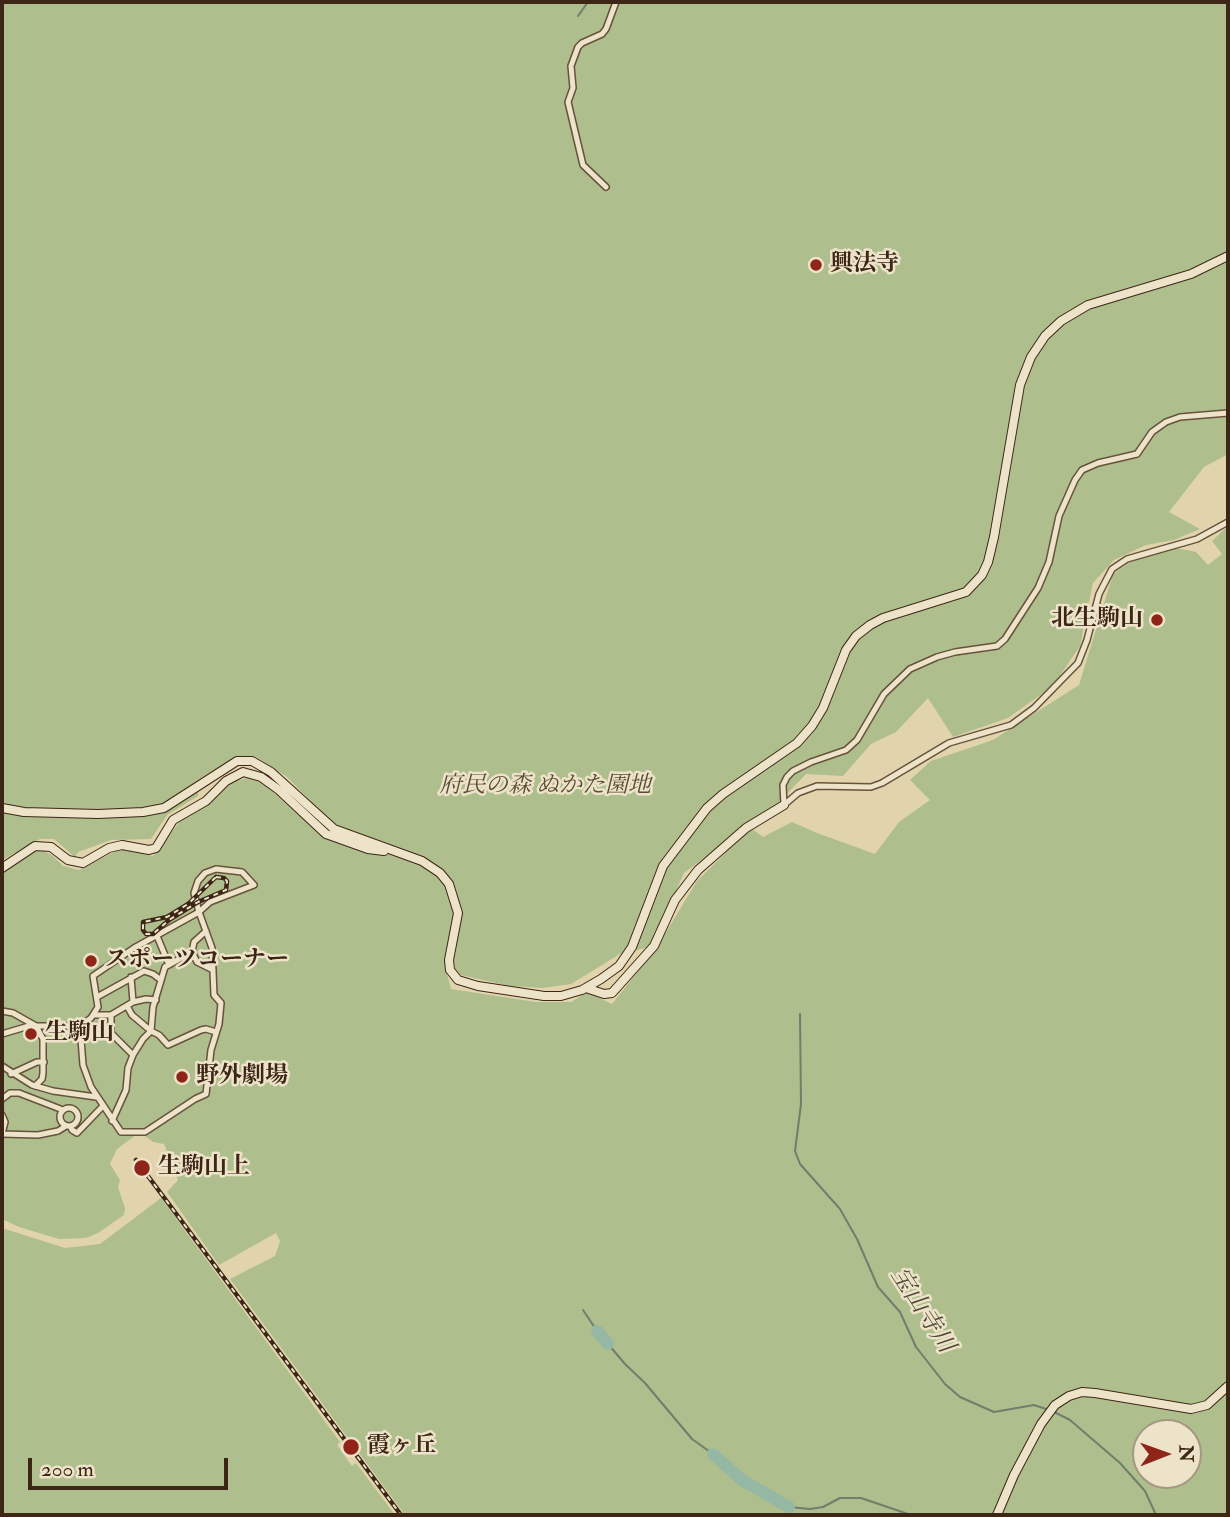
<!DOCTYPE html>
<meta charset="utf-8">
<style>
body{margin:0}
#map{position:relative;width:1230px;height:1517px;overflow:hidden;background:#e1d4ac;font-family:"IM FELL Double Pica",serif}
canvas{display:block}
.frame{position:absolute;inset:0;border:4px solid #3e2616;pointer-events:none}
.north{position:absolute;left:1132px;top:1419px;width:70px;height:70px;box-sizing:border-box;background:#ece3c9;border:2px solid #a69781;border-radius:50%;rotate:89deg;font-size:19px;font-weight:700;line-height:28px;text-align:center;color:#3e2616}
.north::after{content:'';display:block;margin:auto;width:24px;height:32px;background:#8f2418;clip-path:polygon(50% 0,100% 100%,50% 72%,0 100%)}
.scale{position:absolute;left:28px;top:1458px;width:200px;height:32px;box-sizing:border-box;border:4px solid #3e2616;border-top:0;padding-left:9px;font-size:21px;line-height:24px;white-space:nowrap;color:#3e2616;-webkit-text-stroke:5px #ece3c9;paint-order:stroke}
</style>
<div id="map">
<canvas width="1230" height="1517"></canvas>
<div class="frame"></div>
<div class="north">N</div>
<div class="scale">200 m</div>
</div>
<script>
const context = document.querySelector('canvas').getContext('2d');
context.lineJoin = 'round';
function fillPath(path, color) { context.fillStyle = color; context.fill(path, 'evenodd'); }
const shape = rows => new Path2D(rows.map(r => 'M' + r).join(''));
function stroke(path, color, width, dash) { context.strokeStyle = color; context.lineWidth = width; context.lineCap = dash ? 'butt' : 'round'; context.setLineDash(dash || []); context.stroke(path); }
function drawText(font, color, halo, rows, align = 'center') {
  context.font = font + ' "IM FELL Double Pica","Noto Serif JP",serif'; context.lineWidth = 5; context.setLineDash([]); context.textBaseline = 'middle'; context.strokeStyle = halo; context.fillStyle = color; for (const [text, x, y, turn = 0] of rows) {
    context.save(); context.translate(x, y); context.rotate((+turn || 0) * Math.PI / 180); context.textAlign = isNaN(turn) ? turn : align; if (halo) context.strokeText(text, 0, 0); context.fillText(text, 0, 0); context.restore();
  }
}
const green = shape([
 [2,2,1228,2,1228,454,1204,467,1169,512,1200,529,1174,540,1146,545,1114,560,1093,583,1080,646,1053,686,1008,718,953,737,928,698,896,732,871,744,843,776,806,774,779,802,684,873,659,928,649,947,620,954,571,984,543,988,509,986,461,975,455,969,454,962,461,910,456,890,447,875,424,857,332,823,287,777,256,757,236,757,199,779,198,796,167,815,151,839,111,840,78,852,75,857,54,839,40,839,2,860],
 [1228,526,1228,1515,405,1515,230,1279,275,1256,280,1241,276,1233,219,1265,167,1192,178,1180,164,1144,153,1142,145,1136,136,1135,117,1149,110,1164,120,1180,118,1187,125,1208,124,1215,98,1233,86,1238,59,1239,19,1227,2,1219,2,873,40,849,53,856,63,866,79,870,120,849,153,856,184,816,209,804,232,782,247,778,263,783,315,830,335,842,403,857,416,861,435,873,444,883,454,907,454,921,445,966,451,989,536,1002,571,1002,587,992,612,1004,657,947,697,881,751,828,763,837,792,822,817,833,875,854,899,822,930,800,910,780,931,761,993,740,1079,685,1113,574,1136,558,1176,548,1196,552,1208,565,1222,554,1212,541],
 [1146,1433,1188,1433,1188,1475,1146,1475],
 [161,1198,340,1442,337,1445,352,1466,356,1463,395,1515,2,1515,2,1228,65,1248,100,1244]
]);
const stream = shape([
 [578,16,588,2],
 [800,1014,801,1104,795,1151,800,1164,840,1209,857,1239,878,1287,900,1312,916,1347,945,1384,960,1397,994,1412,1034,1405,1049,1410],
 [583,1310,597,1331],
 [608,1344,625,1364,645,1383,692,1439,713,1454],
 [1054,1412,1070,1420,1120,1463,1145,1491,1156,1515],
 [789,1507,810,1509,823,1507,840,1498,861,1498,911,1515]
]);
const river = shape([
 [597,1331,608,1344],
 [713,1454,742,1480,789,1507]
]);
const street = shape([
 [606,187,583,165,568,102,573,88,571,66,578,47,582,43,602,34,606,29,616,2],
 [784,805,783,785,787,777,793,771,811,762,846,750,857,740,884,694,910,669,937,657,955,652,997,646,1005,639,1038,588,1049,562,1059,516,1075,480,1082,470,1098,463,1137,454,1152,432,1166,422,1180,417,1228,413],
 [784,805,798,793,817,786,871,787,882,783,949,743,1011,725,1034,708,1078,663,1087,640,1099,594,1112,569,1127,559,1197,539,1228,522],
 [216,869,242,872,254,885,210,902,199,912,194,893,198,881,205,873,216,869],
 [157,936,169,965],
 [192,952,197,962,213,970],
 [131,977,133,1002],
 [97,997,144,971,153,974,161,980],
 [127,1006,132,1015,151,1031],
 [2,1011,13,1013,36,1026,43,1039,43,1073,42,1079,35,1086],
 [93,1015,111,1015,111,1033,133,1055],
 [111,1015,133,1002,146,999,156,1000],
 [151,1031,153,1007,165,967,192,952,194,942,206,931],
 [2,1034,29,1026,80,1026,91,1018,98,1007,93,976,134,948,199,912,212,948,214,995,221,1003,219,1024,211,1050,206,1094,195,1099,145,1132,121,1132,91,1087,83,1065,80,1026],
 [2,1066,32,1085,53,1091,96,1097],
 [11,1074,37,1062,44,1062],
 [2,1099,10,1093,19,1093,63,1110],
 '60 1117a9 9 0 1 1 18 0a9 9 0 1 1-18 0Z',
 [2,1115,5,1122,2,1134,38,1135,58,1131,66,1126],
 [112,1121,126,1090,128,1068,133,1055,143,1039,151,1031,159,1035,168,1045,201,1030,206,1029,216,1032],
 [70,1126,72,1130,77,1133,102,1107]
]);
const secondary = shape([
 [2,808,24,812,98,814,143,812,164,808,237,761,252,761,271,772,334,829,422,861,440,873,449,884,458,913,449,960,450,970,458,980,478,986,544,996,561,996,582,990,601,979,619,966,632,947,663,866,707,808,723,794,797,743,812,726,823,708,846,650,856,636,870,625,883,618,966,592,982,575,988,562,994,537,1020,385,1031,357,1045,336,1061,321,1088,305,1191,274,1228,256],
 [2,868,35,846,51,847,68,860,83,863,109,848,122,845,149,850,156,848,173,820,206,801,226,781,243,772,261,777,279,790,326,834,368,849,384,851],
 [586,988,604,994,612,993,654,946,675,900,698,870,746,828,784,805],
 [997,1515,1014,1475,1041,1424,1055,1405,1069,1396,1082,1392,1095,1393,1191,1409,1207,1405,1228,1386]
]);
const rail = shape([
 [216,877,224,878,227,881,226,890,198,902,169,920,153,934,146,934,143,930,143,922,167,917,188,904,216,877],
 [136,1160,401,1515]
]);
const markers = [
 [816,265,7,"#8f2418"],
 [1157,620,7,"#8f2418"],
 [91,961,7,"#8f2418"],
 [31,1034,7,"#8f2418"],
 [182,1077,7,"#8f2418"],
 [142,1168,9,"#8f2418"],
 [351,1447,9,"#8f2418"]
];
const poiNames = [
 ["興法寺",830,265],
 ["北生駒山",1143,620,"right"],
 ["スポーツコーナー",105,961],
 ["生駒山",45,1034],
 ["野外劇場",196,1077],
 ["生駒山上",158,1168],
 ["霞ヶ丘",367,1447]
];
const parkNames = [
 ["府民の森 ぬかた園地",545,787]
];
const waterNames = [
 ["宝山寺川",921,1311,57]
];
fillPath(green, '#aebe8d');
stroke(stream, '#727e6c', 2);
stroke(river, '#95b8a5', 12);
stroke(street, '#67523c', 8);
stroke(secondary, '#3e2616', 10);
stroke(street, '#ece3c9', 5);
stroke(secondary, '#ece3c9', 8);
stroke(rail, '#3e2616', 4.5);
stroke(rail, '#ece3c9', 2, [5]);
for (const [x, y, r, color] of markers) { const dot = new Path2D(); dot.arc(x, y, r, 0, 2 * Math.PI); context.fillStyle = color; context.fill(dot); stroke(dot, '#ece3c9', 2.5); }
drawText('bold 23px', '#3e2616', '#ece3c9', poiNames, 'left');
drawText('italic 23px', '#5a4c34', '#ece3c9', parkNames);
drawText('italic 24px', '#544a3a', '#ece3c9', waterNames);
</script>
